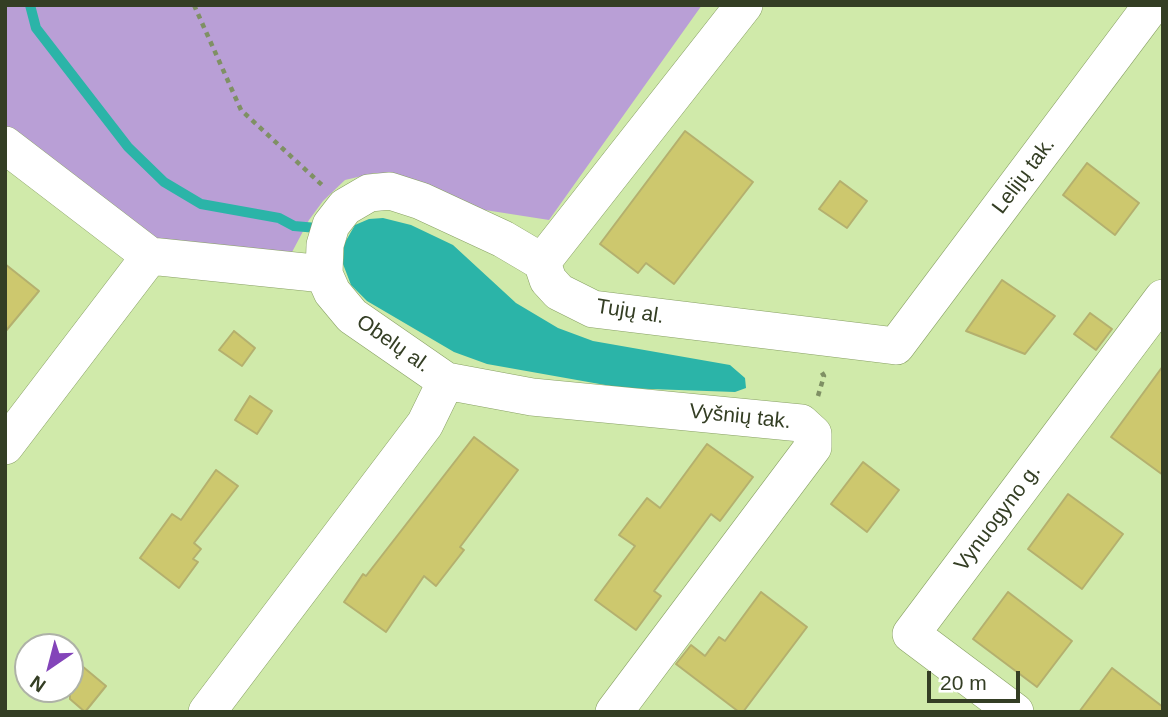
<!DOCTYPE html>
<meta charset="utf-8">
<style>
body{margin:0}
#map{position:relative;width:1168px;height:717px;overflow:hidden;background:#d0eaaa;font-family:Helvetica,sans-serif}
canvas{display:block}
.frame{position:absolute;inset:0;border:7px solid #343e24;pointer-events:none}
.north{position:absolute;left:14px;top:633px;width:70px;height:70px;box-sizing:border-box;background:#fff;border:2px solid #aeb2a7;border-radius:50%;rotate:215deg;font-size:19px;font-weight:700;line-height:28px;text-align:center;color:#343e24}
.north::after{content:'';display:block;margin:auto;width:24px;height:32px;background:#8344b9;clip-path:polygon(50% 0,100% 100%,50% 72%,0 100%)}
.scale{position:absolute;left:927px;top:671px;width:93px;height:32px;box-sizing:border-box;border:4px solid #343e24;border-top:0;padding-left:9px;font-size:21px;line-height:24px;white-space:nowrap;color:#343e24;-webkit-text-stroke:5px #fff;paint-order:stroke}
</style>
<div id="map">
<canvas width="1168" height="717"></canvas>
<div class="frame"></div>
<div class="north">N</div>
<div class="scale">20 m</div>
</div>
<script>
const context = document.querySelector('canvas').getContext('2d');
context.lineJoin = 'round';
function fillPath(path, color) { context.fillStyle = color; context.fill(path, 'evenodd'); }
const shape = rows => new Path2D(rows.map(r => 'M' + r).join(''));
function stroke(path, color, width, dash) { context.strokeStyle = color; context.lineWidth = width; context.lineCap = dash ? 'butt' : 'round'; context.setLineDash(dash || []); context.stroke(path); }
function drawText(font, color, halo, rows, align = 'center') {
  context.font = font + ' Helvetica,sans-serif'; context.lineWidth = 7; context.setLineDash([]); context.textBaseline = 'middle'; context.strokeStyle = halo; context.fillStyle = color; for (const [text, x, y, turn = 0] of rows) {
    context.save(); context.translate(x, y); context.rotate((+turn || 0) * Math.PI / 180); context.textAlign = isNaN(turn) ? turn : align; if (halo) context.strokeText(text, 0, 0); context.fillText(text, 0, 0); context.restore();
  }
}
const green = shape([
 [5,5,702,5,549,220,485,210,375,173,345,180,323,201,309,220,291,254,150,238,5,130]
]);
const water = shape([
 [383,218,411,225,453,245,516,303,558,328,593,341,730,365,745,378,746,388,735,392,622,388,487,364,454,352,367,301,351,285,343,264,344,244,355,225,369,219]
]);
const stream = shape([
 [30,5,36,28,128,147,164,182,201,204,279,218,294,226,317,228]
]);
const building = shape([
 [685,131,753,182,674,284,646,263,638,273,600,244,685,131],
 [1087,163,1139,203,1115,235,1063,195,1087,163],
 [840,181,867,201,847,228,819,209,840,181],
 [5,264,39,291,5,332,5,264],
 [1002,280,1055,316,1025,354,966,331,1002,280],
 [1090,313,1112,329,1096,350,1074,334,1090,313],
 [234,331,255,348,242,366,219,350,234,331],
 [1163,366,1163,475,1111,437,1163,366],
 [250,396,272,411,257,434,235,420,250,396],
 [474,437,518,470,460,547,464,550,436,586,424,576,386,632,344,602,363,574,366,576,474,437],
 [707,444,753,477,720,521,711,514,654,591,661,596,636,630,595,600,635,546,619,535,647,498,660,508,707,444],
 [863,462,899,490,867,532,831,504,863,462],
 [216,470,238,486,194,543,201,549,193,559,198,562,179,588,140,558,172,514,181,520,216,470],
 [1068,494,1123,534,1082,589,1028,549,1068,494],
 [761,592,807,627,743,712,739,712,676,664,691,645,705,656,719,637,725,641,761,592],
 [1008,592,1072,641,1037,687,973,639,1008,592],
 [70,656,106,686,85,712,70,699,70,656],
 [1112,668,1163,707,1163,712,1079,712,1112,668]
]);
const path = shape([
 [194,5,241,110,322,185],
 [818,396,824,376,821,371]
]);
const minor = shape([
 [744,5,542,262,548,280,559,292,593,309,896,346,1152,5],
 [5,145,150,256,324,274],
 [446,381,532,397,801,423,813,434,813,447,614,712],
 [5,446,150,256],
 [207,712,425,424,446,381,352,316,332,292,324,274,325,245,331,225,345,207,369,193,390,191,421,201,503,239,542,262],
 [1015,712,911,634,1163,298]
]);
const streetNames = [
 ["Lelijų tak.",1024,176,-53],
 ["Tujų al.",630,312,9],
 ["Obelų al.",393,344,35],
 ["Vyšnių tak.",740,417,6],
 ["Vynuogyno g.",998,518,-53]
];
fillPath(green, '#b99fd6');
fillPath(water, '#2bb4a8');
stroke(stream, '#2bb4a8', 10);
fillPath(building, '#cdc86e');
stroke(building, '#b4b06e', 2);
stroke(minor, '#88a064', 38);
stroke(path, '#7f9064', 4.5, [5, 5]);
stroke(minor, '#fff', 37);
drawText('21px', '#343e24', '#fff', streetNames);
</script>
